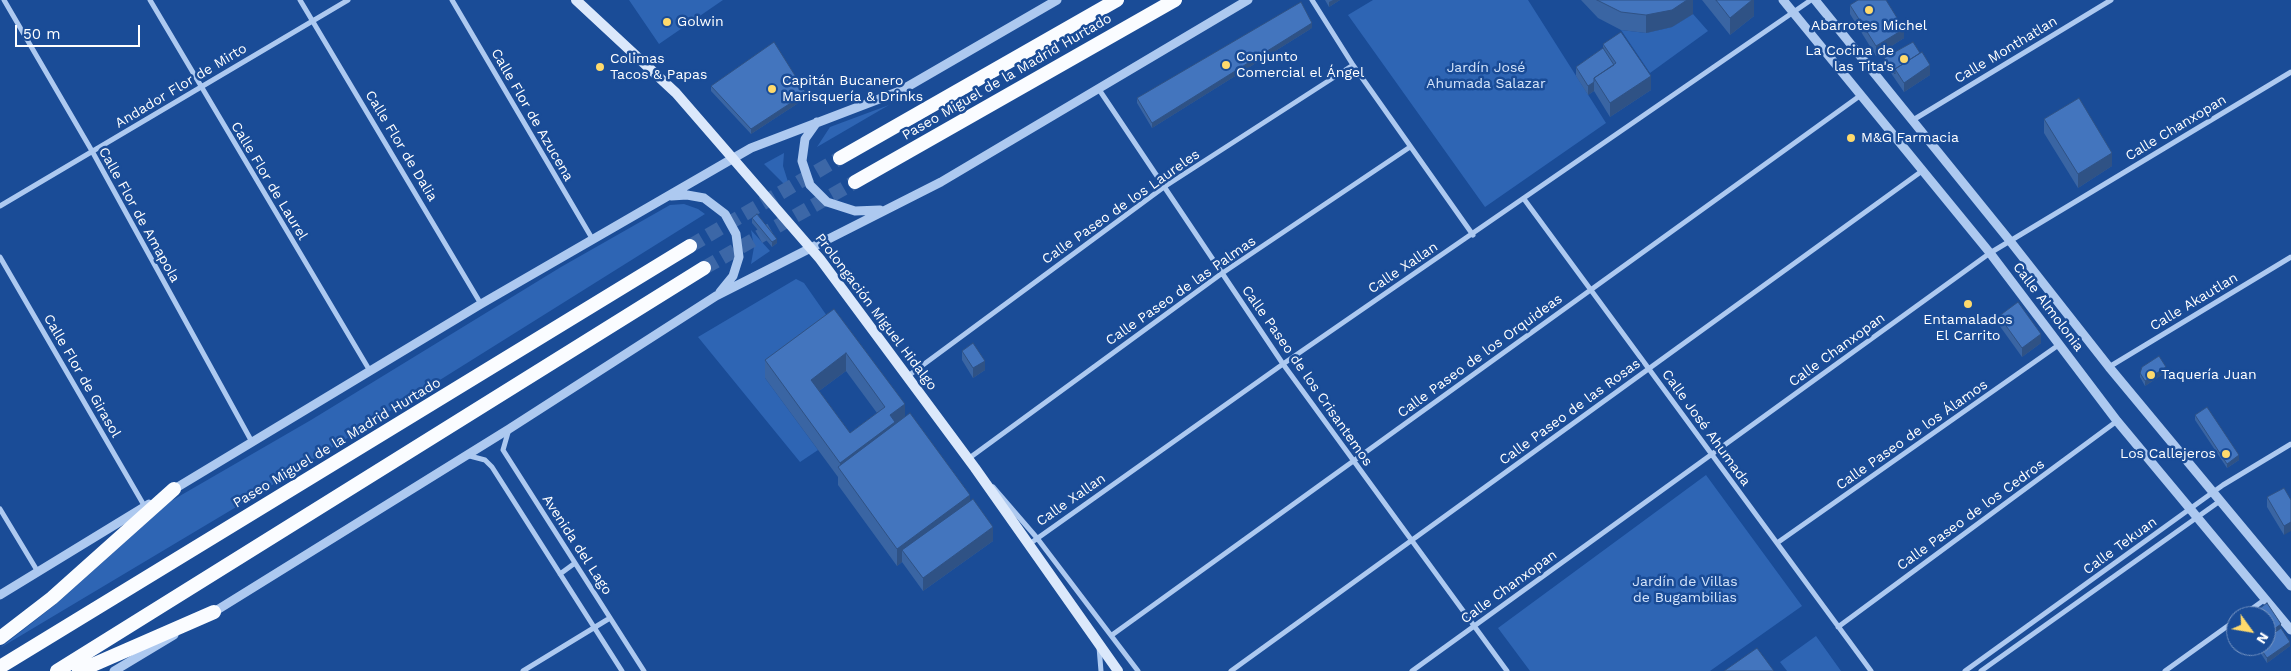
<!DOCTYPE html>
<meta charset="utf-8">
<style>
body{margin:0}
#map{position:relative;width:2291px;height:671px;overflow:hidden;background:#1a4c97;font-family:"Work Sans",sans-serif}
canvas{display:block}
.north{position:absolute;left:2226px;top:606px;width:50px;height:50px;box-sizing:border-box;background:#1a4c97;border:1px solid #7694c1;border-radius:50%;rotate:122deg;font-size:14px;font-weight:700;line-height:20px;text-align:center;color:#fff}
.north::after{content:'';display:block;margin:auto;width:18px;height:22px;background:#ffda6c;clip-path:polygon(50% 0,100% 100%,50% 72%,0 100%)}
.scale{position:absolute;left:15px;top:25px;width:125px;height:22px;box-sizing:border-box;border:2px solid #fff;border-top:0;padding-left:6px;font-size:15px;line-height:18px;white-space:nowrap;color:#fff;-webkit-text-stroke:4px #1a4c97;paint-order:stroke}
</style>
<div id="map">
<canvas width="2291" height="671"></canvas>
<div class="north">N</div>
<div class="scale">50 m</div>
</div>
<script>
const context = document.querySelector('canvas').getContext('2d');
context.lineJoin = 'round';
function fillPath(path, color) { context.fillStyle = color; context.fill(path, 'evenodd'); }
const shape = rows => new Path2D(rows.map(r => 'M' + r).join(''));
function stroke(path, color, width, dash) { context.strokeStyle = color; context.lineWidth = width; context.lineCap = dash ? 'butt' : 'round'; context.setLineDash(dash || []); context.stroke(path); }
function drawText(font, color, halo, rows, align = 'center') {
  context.font = font + ' "Work Sans",sans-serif'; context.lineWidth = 5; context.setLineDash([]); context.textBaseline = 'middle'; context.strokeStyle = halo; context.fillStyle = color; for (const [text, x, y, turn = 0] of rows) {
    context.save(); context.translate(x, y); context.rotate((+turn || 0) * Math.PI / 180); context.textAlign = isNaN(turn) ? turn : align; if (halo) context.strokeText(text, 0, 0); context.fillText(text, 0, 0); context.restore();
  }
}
const green = shape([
 [629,0,723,0,659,44],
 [1373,0,1528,0,1606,123,1485,207,1348,15],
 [1693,14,1708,31,1650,73,1621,30,1646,33,1672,27],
 [889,105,817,147,830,127],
 [784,153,783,166,789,185,787,187,764,164],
 [684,204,698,209,705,214,253,497,0,648,56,604,171,501,311,420,561,267,670,205],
 [751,230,770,251,751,264,754,247],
 [796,279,804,283,834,326,765,378,818,450,800,462,698,337],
 [1706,475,1802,606,1710,671,1530,671,1498,628],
 [1816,636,1841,671,1787,671,1780,662]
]);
const trunkTunnel = shape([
 [690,246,840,158],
 [704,268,855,182]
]);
const minor = shape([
 [4,0,92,151,252,442],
 [150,0,370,371],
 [300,0,481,304],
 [452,0,593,240],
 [1312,0,1353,65,1473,235],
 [1098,88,1283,364,1507,671],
 [1913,120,2111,0],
 [1524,199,1871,671],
 [0,206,348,0],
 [0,257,145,507],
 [2109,367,2291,257],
 [908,376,1164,187,1353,65],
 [509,429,503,450,644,671],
 [466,455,485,460,492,467,622,671],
 [968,459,1221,274,1410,147],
 [993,487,1037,538,1138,671],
 [0,509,38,572],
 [1777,543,2060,344],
 [1028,545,1283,364,1811,0],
 [560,574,575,563],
 [2242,616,2264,600],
 [1838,627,2117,421],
 [1112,635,1861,95],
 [1099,647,1101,671],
 [523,671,610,618],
 [1231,671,1922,171],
 [1412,671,1990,253,2291,72],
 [1965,671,2223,485,2291,444],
 [1981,671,2220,501],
 [2165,671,2236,620]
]);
const tertiary = shape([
 [1783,0,1990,253,2117,421,2291,630],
 [1815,0,2010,241,2109,367,2291,586],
 [817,122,805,139,802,161,810,185,827,202,855,211,880,210],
 [671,196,687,195,704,198,725,214,736,234,739,257,733,276,720,292],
 [171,491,481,304,751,148,900,91,1057,0],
 [0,595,149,504],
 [209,615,509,429,716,296,941,182,1248,0],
 [114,671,174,635]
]);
const secondary = shape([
 [576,0,676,93,820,259,975,468,1118,671]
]);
const trunk = shape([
 [840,158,1117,0],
 [855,182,1175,0],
 [0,638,52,598,174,489],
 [0,667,690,246],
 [57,671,704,268],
 [79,671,214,612]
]);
const wall = shape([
 [1325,0,1340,0,1329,7],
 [1581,0,1693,0,1693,14,1672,27,1646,33,1621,30,1598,18],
 [1702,0,1754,0,1754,16,1730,35],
 [1850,5,1904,38,1876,56,1850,14],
 [1312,28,1152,128,1137,103,1137,98],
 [1603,44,1651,90,1610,117,1594,91,1588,95,1576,76,1576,67,1603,48],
 [1884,58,1930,75,1904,92,1884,63],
 [711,86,806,98,751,134,711,91],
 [2044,119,2112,166,2078,188,2044,133],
 [752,218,777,243,772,247,752,223],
 [834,309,905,418,970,501,993,541,923,591,902,562,897,566,838,485,838,477,765,378,765,360],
 [846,371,877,413,850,433,819,391],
 [1999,316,2041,343,2022,357,1999,325],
 [962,351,985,370,973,378,962,360],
 [2166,372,2145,386,2140,377,2140,373],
 [2195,415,2239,460,2227,468,2195,420],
 [2267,497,2291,500,2284,535,2267,507],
 [2281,628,2290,646,2267,663,2256,646,2266,646]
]);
const shadedWall = shape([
 [1333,0,1340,0,1329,7,1329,2],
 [1687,0,1693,0,1693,14,1672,27,1646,33,1646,15],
 [1752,0,1754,0,1754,16,1730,35,1730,18],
 [1312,23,1312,28,1152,128,1152,123],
 [1904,29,1904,38,1876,56,1876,46],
 [1930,65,1930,75,1904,92,1904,83],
 [1651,76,1651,90,1610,117,1610,103],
 [1594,82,1594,91,1588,95,1588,86],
 [806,93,806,98,751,134,751,129],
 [2112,153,2112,166,2078,188,2078,174],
 [777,239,777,243,772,247,772,242],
 [2041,334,2041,343,2022,357,2022,348],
 [846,353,846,371,811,397,811,380],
 [985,361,985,370,973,378,973,368],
 [2166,367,2166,372,2145,386,2145,381],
 [905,404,905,422,840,471,840,463,890,415],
 [2239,455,2239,460,2227,468,2227,464],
 [970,495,970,512,902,550,902,562,897,566,897,549],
 [2291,522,2291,531,2284,535,2284,526],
 [993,527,993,541,923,591,923,578],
 [2281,624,2281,633,2266,644,2266,635],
 [2290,642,2290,646,2267,663,2267,658]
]);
const building = shape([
 [1597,0,1687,0,1672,10,1646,15,1621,12,1597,0],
 [1716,0,1752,0,1730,18,1716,0],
 [1858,0,1886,0,1904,29,1876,46,1850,5,1858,0],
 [1301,2,1312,23,1152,123,1137,98,1301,2],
 [1621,32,1651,76,1610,103,1594,78,1616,63,1603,44,1621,32],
 [774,42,806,93,751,129,711,86,774,42],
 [1913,42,1920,53,1895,69,1895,74,1884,58,1913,42],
 [1603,48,1614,65,1594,78,1594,82,1588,86,1576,67,1603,48],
 [1922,52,1930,65,1904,83,1895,69,1922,52],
 [2079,98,2112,153,2078,174,2044,119,2079,98],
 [757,214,777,239,772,242,752,218,757,214],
 [2018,302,2041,334,2022,348,1999,316,2018,302],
 [834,309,905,404,890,415,895,422,840,463,765,360,834,309],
 [846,353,885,407,850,433,811,380,846,353],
 [973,343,985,361,973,368,962,351,973,343],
 [2159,356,2166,367,2145,381,2140,373,2142,367,2159,356],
 [2207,407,2239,455,2227,464,2195,415,2207,407],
 [910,413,970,495,897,549,838,467,910,413],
 [2284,488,2291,500,2291,522,2284,526,2267,497,2284,488],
 [973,499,993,527,923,578,902,550,973,499],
 [2267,603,2281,624,2266,635,2266,616,2249,616,2267,603],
 [2281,628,2290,642,2267,658,2259,646,2266,646,2266,639,2281,628],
 [1757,648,1774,671,1724,671,1757,648]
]);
const markers = [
 [1869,10,5,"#ffda6c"],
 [667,22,5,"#ffda6c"],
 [1904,59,5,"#ffda6c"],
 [1226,65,5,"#ffda6c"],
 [600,67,5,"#ffda6c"],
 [772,89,5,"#ffda6c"],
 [1851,138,5,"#ffda6c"],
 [1968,304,5,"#ffda6c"],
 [2151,375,5,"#ffda6c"],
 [2226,454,5,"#ffda6c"]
];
const poiNames = [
 ["Golwin",677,22],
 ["Abarrotes Michel",1869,26,"center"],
 ["La Cocina de",1894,51,"right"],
 ["las Tita's",1894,67,"right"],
 ["Conjunto",1236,57],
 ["Comercial el Ángel",1236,73],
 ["Colimas",610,59],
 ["Tacos & Papas",610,75],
 ["Capitán Bucanero",782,81],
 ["Marisquería & Drinks",782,97],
 ["M&G Farmacia",1861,138],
 ["Entamalados",1968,320,"center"],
 ["El Carrito",1968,336,"center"],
 ["Taquería Juan",2161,375],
 ["Los Callejeros",2216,454,"right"]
];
const streetNames = [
 ["Calle Monthatlan",2006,50,-31],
 ["Paseo Miguel de la Madrid Hurtado",1007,77,-30],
 ["Andador Flor de Mirto",181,86,-31],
 ["Calle Flor de Azucena",532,115,60],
 ["Calle Chanxopan",2176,128,-31],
 ["Calle Flor de Dalia",401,146,59],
 ["Calle Flor de Laurel",269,181,59],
 ["Calle Paseo de los Laureles",1121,207,-35],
 ["Calle Flor de Amapola",139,215,61],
 ["Calle Xallan",1403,268,-34],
 ["Calle Paseo de las Palmas",1181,291,-35],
 ["Calle Akautlan",2194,302,-31],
 ["Calle Almolonia",2048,307,53],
 ["Prolongación Miguel Hidalgo",876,312,53],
 ["Calle Chanxopan",1837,350,-36],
 ["Calle Paseo de los Orquideas",1480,356,-36],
 ["Calle Flor de Girasol",82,376,60],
 ["Calle Paseo de los Crisantemos",1307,376,55],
 ["Calle Paseo de las Rosas",1570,412,-36],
 ["Calle José Ahumada",1706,428,54],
 ["Calle Paseo de los Álamos",1912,435,-35],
 ["Paseo Miguel de la Madrid Hurtado",337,443,-31],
 ["Calle Xallan",1071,500,-35],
 ["Calle Paseo de los Cedros",1971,515,-36],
 ["Avenida del Lago",577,545,57],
 ["Calle Tekuan",2120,546,-36],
 ["Calle Chanxopan",1509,587,-36]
];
const parkNames = [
 ["Jardín José",1486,68],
 ["Ahumada Salazar",1486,84],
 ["Jardín de Villas",1685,582],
 ["de Bugambilias",1685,598]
];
fillPath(green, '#2e65b4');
stroke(trunkTunnel, '#3c67a7', 14, [14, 7]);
stroke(minor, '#adc9f0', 5);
stroke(tertiary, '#adc9f0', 9);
stroke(secondary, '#dbe8fb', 10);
stroke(trunk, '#fafcff', 14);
fillPath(wall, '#3a65a3');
fillPath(shadedWall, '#2f5285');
fillPath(building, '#4375be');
stroke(building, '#2f5285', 1);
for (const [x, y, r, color] of markers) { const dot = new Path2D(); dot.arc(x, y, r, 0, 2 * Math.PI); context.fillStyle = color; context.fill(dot); stroke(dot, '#1a4c97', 2); }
drawText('14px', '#fff', '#1a4c97', poiNames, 'left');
drawText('14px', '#fff', '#1a4c97', streetNames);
drawText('14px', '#d4e4fb', '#1a4c97', parkNames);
</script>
